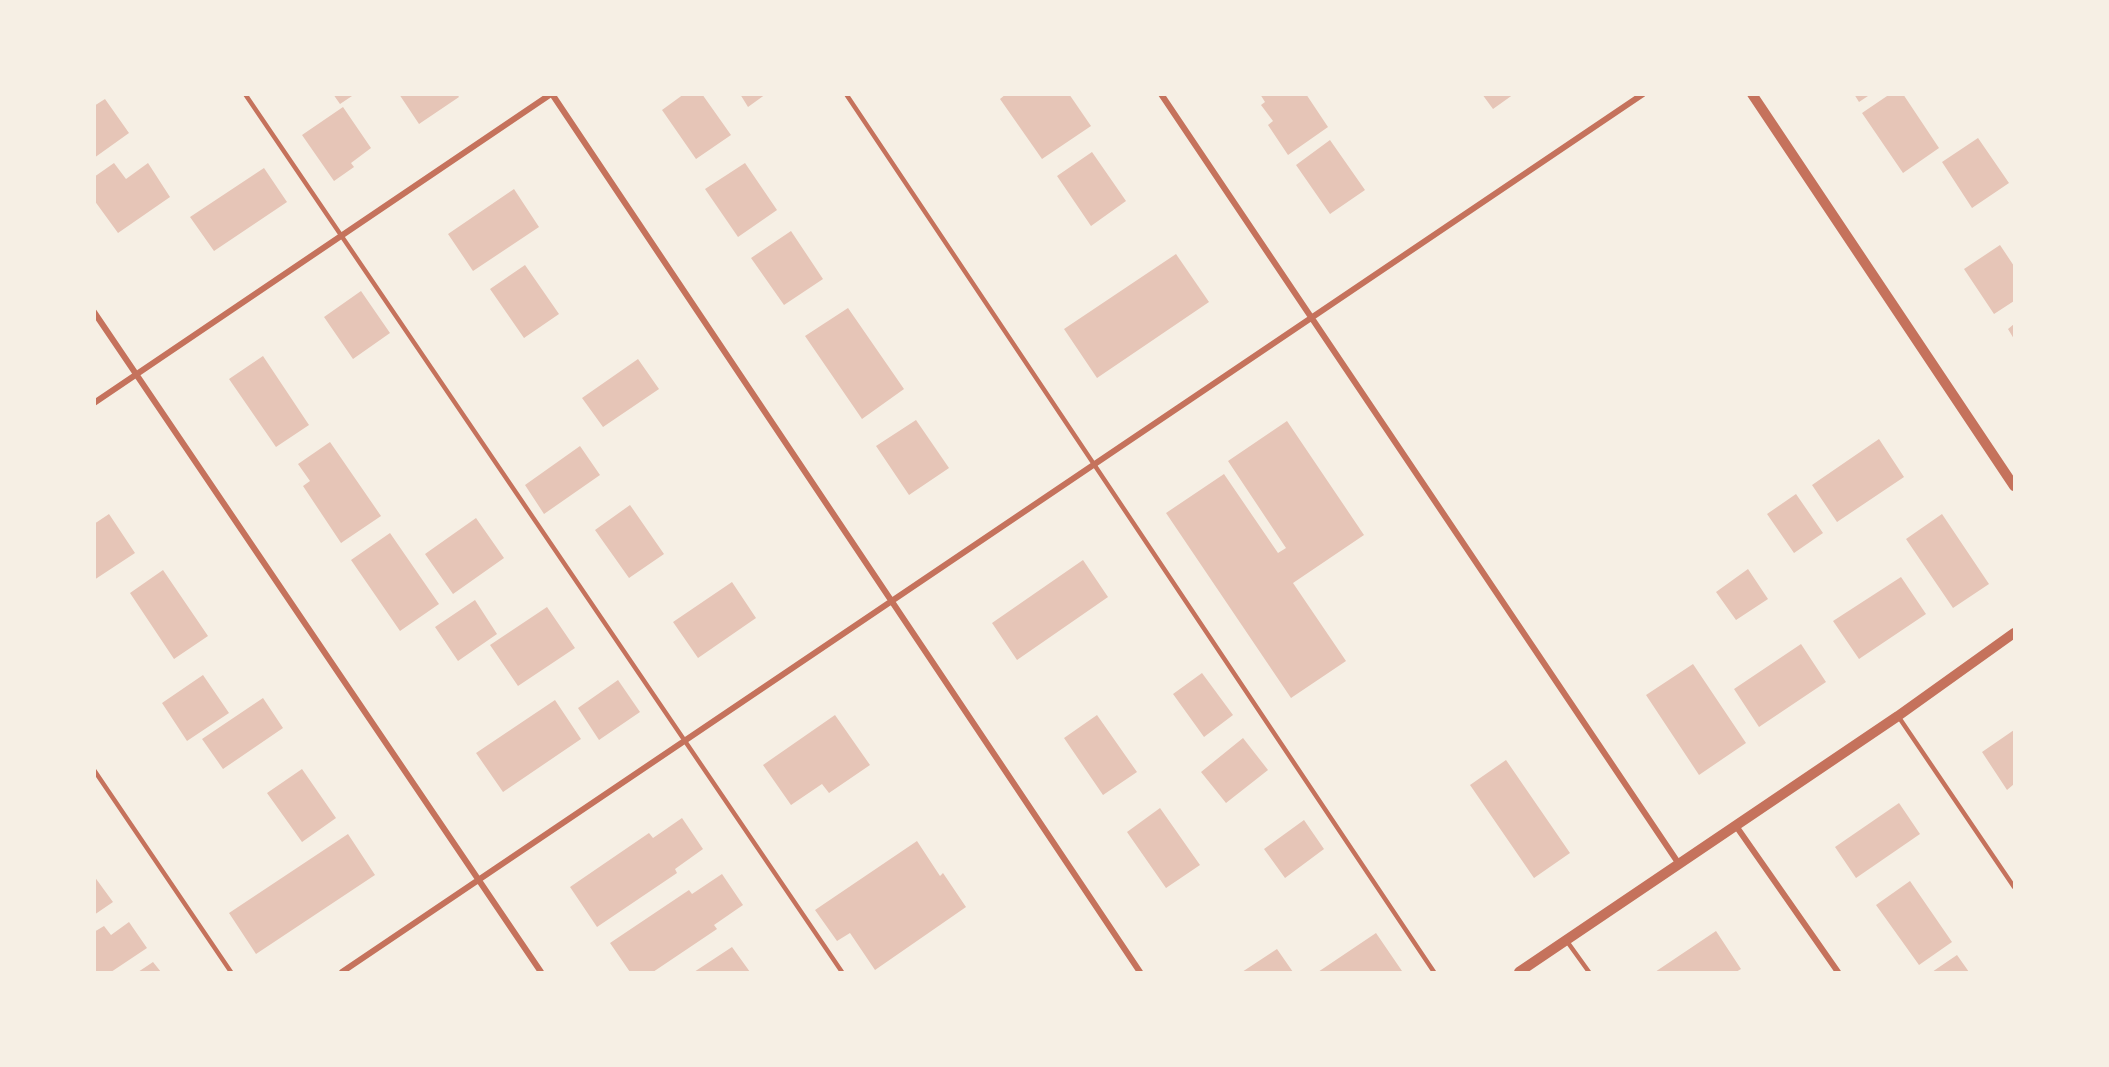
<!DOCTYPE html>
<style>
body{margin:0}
#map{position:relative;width:2109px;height:1067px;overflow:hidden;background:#f6efe4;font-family:Montserrat,sans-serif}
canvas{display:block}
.frame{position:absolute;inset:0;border:96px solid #f6efe4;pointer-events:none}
</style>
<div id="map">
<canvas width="2109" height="1067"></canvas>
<div class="frame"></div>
</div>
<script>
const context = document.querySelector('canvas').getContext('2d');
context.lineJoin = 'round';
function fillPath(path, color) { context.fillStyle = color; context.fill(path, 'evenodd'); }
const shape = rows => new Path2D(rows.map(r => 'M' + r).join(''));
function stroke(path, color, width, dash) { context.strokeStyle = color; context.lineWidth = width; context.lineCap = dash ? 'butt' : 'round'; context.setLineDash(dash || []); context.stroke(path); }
const building = shape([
 [333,94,355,94,340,104],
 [399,94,457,94,459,97,419,124],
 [684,94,702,94,731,135,696,159,662,110],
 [740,94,766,94,748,107],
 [1006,94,1069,94,1091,126,1042,159,1000,99],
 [1260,94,1306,94,1328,127,1288,155,1268,125,1273,121,1261,105,1265,102],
 [1482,94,1514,94,1493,109],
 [1854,94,1871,94,1859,102],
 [1890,94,1903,94,1939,148,1903,173,1862,113],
 [105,99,129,133,94,158,94,106],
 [343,107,371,148,351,163,354,167,334,181,302,135],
 [1978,138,2009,183,1972,208,1942,162],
 [1330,140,1365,190,1330,214,1296,165],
 [1092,152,1126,201,1091,226,1057,176],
 [114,163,126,179,148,163,170,197,118,233,94,200,94,177],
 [745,163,777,210,738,237,705,189],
 [264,168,287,202,214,251,190,217],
 [514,189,539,227,473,271,448,234],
 [791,231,823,279,784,305,751,258],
 [2000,245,2014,266,2014,301,1994,314,1964,269],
 [1176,254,1209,302,1097,378,1064,329],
 [525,265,559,314,524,338,490,289],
 [361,291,390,333,353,359,324,317],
 [848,308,904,389,862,419,805,336],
 [2014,324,2014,339,2008,329],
 [263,356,309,425,276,447,229,379],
 [638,359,659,389,603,427,582,398],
 [916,420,949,468,909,495,876,446],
 [1287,421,1364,535,1293,583,1346,661,1291,698,1166,513,1224,474,1278,553,1286,548,1228,461],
 [1879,439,1904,477,1837,522,1812,485],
 [330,442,381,516,341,543,303,486,310,481,298,464],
 [580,446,600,475,544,514,525,485],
 [1796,494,1823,533,1794,553,1767,514],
 [630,505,664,554,629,578,595,530],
 [109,514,135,553,94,580,94,524],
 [1942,514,1989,584,1953,608,1906,539],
 [476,518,504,558,453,594,425,554],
 [390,533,439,604,400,631,351,560],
 [1083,560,1108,597,1017,660,992,623],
 [1748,569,1768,599,1736,620,1716,592],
 [163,570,208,636,174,659,130,593],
 [1901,577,1926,614,1859,659,1833,621],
 [732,582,756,618,698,658,673,622],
 [475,600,497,634,458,661,435,627],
 [547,607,575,648,518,686,490,645],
 [1801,644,1826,682,1759,727,1734,689],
 [1693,664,1746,743,1699,775,1646,695],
 [1202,673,1233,715,1204,737,1173,694],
 [203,675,229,713,187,741,162,703],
 [618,680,640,712,599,740,578,708],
 [263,698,283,728,223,769,202,739],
 [555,700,581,739,503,792,476,753],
 [835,715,870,765,829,793,822,784,791,805,763,765],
 [1097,715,1137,772,1103,795,1064,738],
 [2014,730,2014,784,2007,790,1982,752],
 [1243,738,1268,770,1226,803,1201,772],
 [1506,760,1570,853,1534,878,1470,785],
 [302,769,336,818,302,842,267,793],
 [1899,803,1920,834,1856,878,1835,847],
 [1160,808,1200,865,1166,888,1127,832],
 [682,818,703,849,675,869,677,873,597,927,570,887,649,833,653,838],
 [1304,820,1324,849,1285,878,1264,849],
 [348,834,375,875,256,954,229,913],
 [917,841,940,876,943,873,966,907,875,970,850,933,837,941,815,910],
 [722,874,743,905,714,925,717,929,653,972,630,972,610,943,689,890,692,894],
 [94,876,113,902,94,915],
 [1910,881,1952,942,1919,965,1876,905],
 [129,922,147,948,111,972,94,972,94,932,104,926,111,935],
 [1716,931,1741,969,1736,972,1655,972],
 [1376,933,1402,971,1399,972,1318,972],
 [732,947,750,972,694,972],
 [1277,949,1293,972,1242,972],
 [1957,955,1969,972,1932,972],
 [153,962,161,972,138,972]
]);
const service = shape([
 [245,94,842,972],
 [846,94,1434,972],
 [1898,716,2014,887],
 [94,770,231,972],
 [1566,940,1589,972]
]);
const minor = shape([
 [552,94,1140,972],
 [1161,94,1679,864],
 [94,312,541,972],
 [94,403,551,94],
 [1736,826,1838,972],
 [342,972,1643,94]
]);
const tertiary = shape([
 [1752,94,2014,486],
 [1519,972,1898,716,2014,633]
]);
fillPath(building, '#e6c5b7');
stroke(service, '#c5725c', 4.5);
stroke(minor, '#c5725c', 6);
stroke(tertiary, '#c5725c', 10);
</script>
